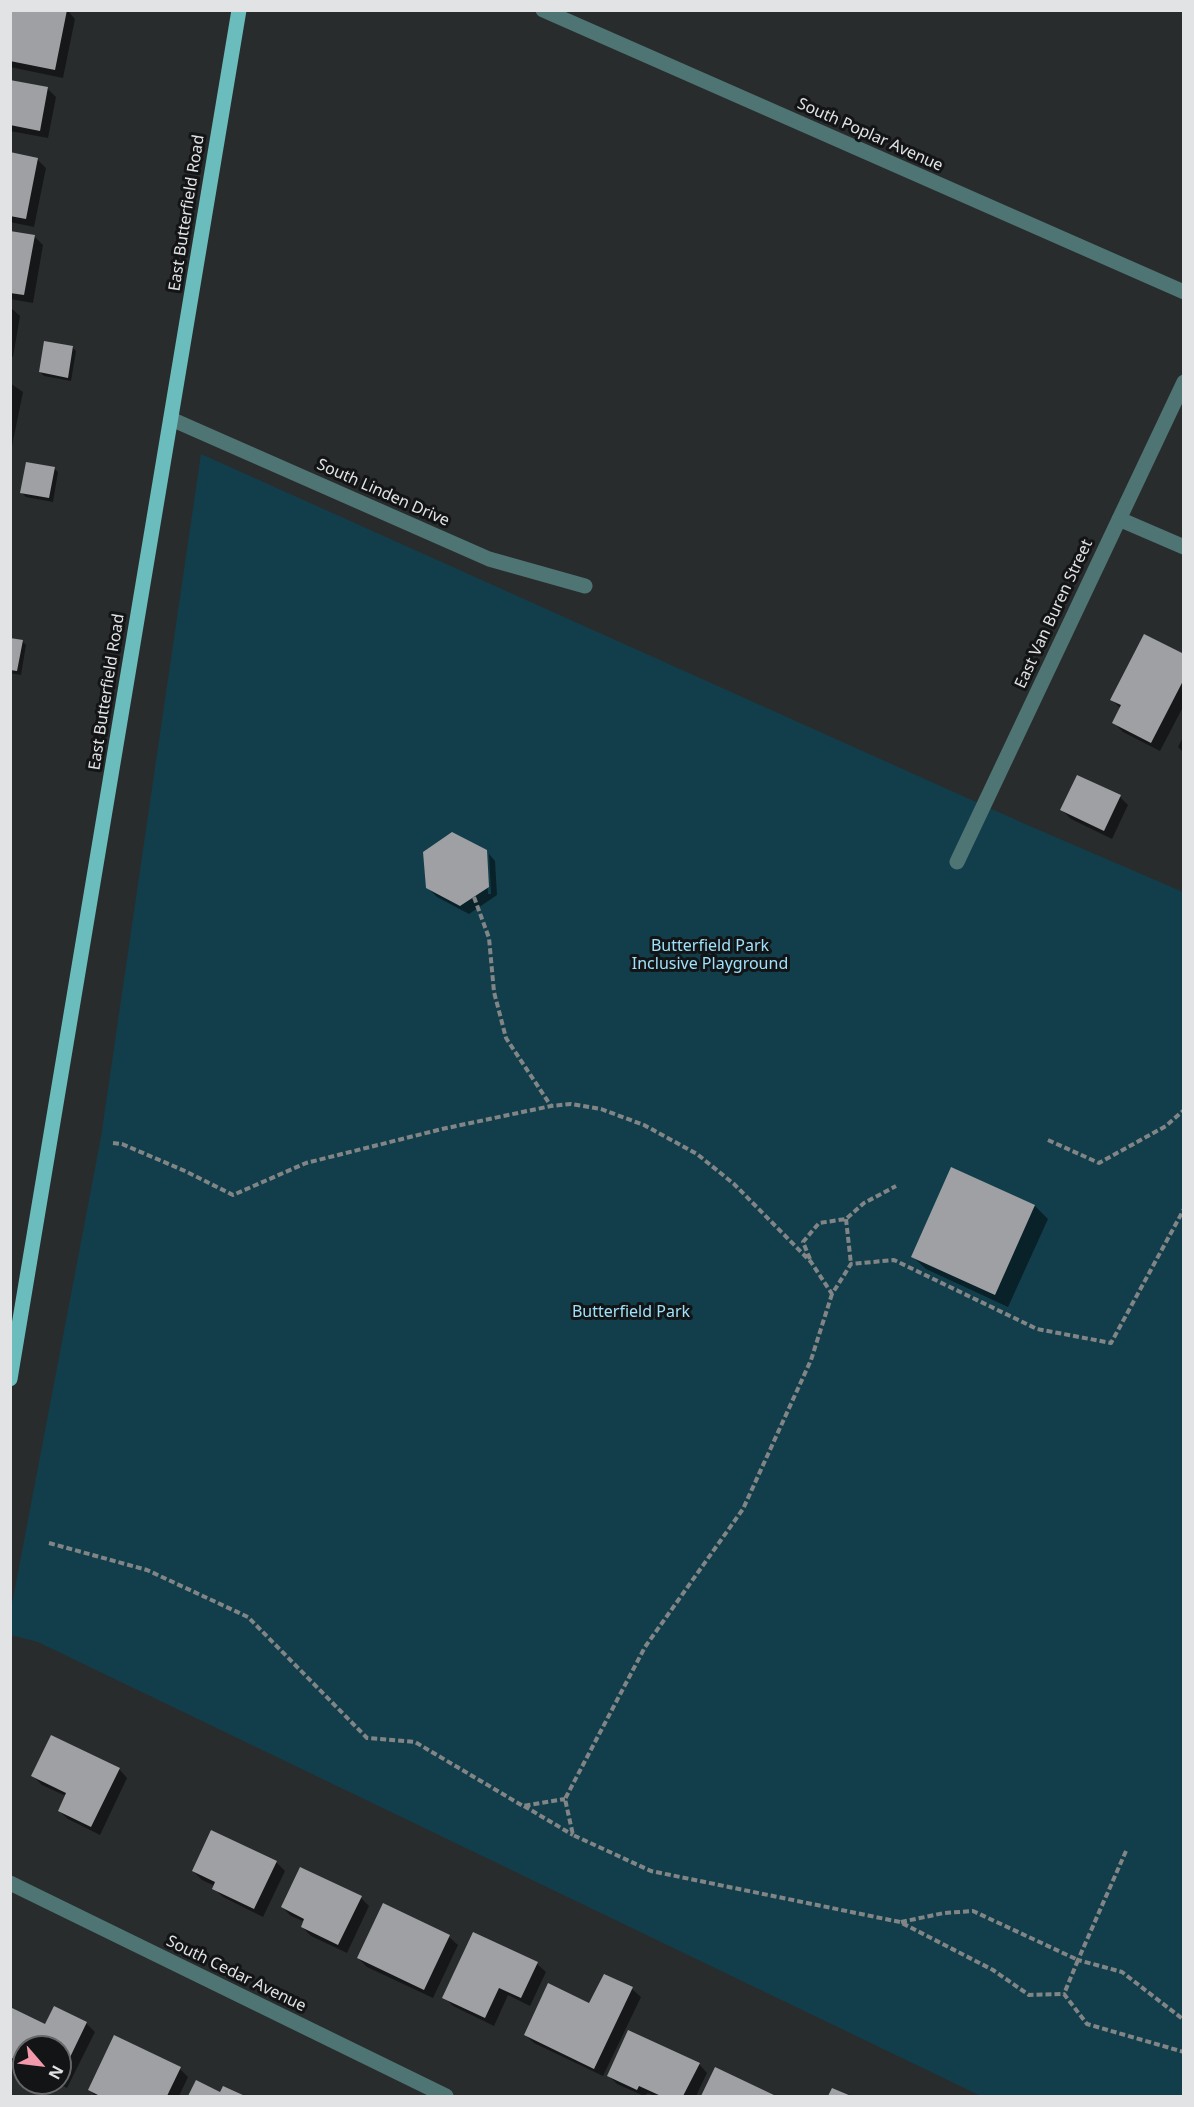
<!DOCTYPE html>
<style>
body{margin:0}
#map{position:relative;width:1194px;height:2107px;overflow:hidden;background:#292c2d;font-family:"Noto Sans",sans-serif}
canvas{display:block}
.frame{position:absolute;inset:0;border:12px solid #e1e3e4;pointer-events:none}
.north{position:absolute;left:12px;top:2035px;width:60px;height:60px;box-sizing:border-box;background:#131415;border:2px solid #656768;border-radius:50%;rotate:118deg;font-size:16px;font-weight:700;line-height:24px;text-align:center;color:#e1e3e4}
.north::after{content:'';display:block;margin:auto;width:21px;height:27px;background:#f29aac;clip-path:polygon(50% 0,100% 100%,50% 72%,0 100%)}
</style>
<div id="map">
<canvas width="1194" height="2107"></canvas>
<div class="frame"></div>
<div class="north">N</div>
</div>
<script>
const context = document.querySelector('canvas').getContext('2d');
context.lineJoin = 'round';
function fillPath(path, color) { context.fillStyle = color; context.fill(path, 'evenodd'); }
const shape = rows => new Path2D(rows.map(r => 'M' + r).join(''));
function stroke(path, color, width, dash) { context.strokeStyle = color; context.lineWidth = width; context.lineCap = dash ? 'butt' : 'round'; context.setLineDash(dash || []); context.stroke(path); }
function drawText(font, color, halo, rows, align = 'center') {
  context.font = font + ' "Noto Sans",sans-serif'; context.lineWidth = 6; context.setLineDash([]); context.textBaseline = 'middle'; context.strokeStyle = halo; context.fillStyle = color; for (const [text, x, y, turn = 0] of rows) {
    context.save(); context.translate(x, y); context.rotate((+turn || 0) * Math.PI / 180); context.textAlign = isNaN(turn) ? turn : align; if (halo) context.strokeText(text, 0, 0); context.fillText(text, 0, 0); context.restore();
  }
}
const green = shape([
 [201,454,1025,824,1183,892,1183,2096,981,2096,38,1642,11,1635,11,1609,101,1137]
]);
const shadow = shape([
 [10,10,67,10,75,19,63,78,10,67],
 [10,81,47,88,56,97,48,138,10,131],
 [10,154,37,159,46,168,34,227,10,222],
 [10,232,34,236,43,245,33,303,10,299],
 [10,307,20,316,13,357,10,356],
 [72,347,76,351,71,381,44,376,40,372],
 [10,383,23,392,11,451,10,451],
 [54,468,58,472,53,502,26,497,22,493],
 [10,639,22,641,26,645,21,675,10,673],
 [1184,656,1184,705,1160,751,1123,732,1114,723,1121,709,1112,700],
 [1184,735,1184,753,1178,747],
 [1120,797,1128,805,1112,839,1071,819,1062,810],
 [486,851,488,894,491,894,489,854,495,861,497,895,469,914,437,897,428,888],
 [1035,1206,1048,1219,1008,1307,926,1269,912,1256],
 [119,1769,127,1778,100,1835,68,1819,59,1811,66,1796,42,1785,33,1776],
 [212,1832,276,1862,285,1871,263,1917,223,1897,214,1889,215,1886,202,1880,193,1871],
 [361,1898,369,1906,347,1953,311,1936,302,1927,305,1922,291,1916,282,1907],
 [449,1937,458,1945,433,1998,367,1967,358,1958],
 [537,1964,546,1972,530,2006,508,1995,494,2026,453,2006,444,1997],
 [632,1989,641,1997,603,2076,534,2043,525,2035],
 [10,2009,45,2026,86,2023,95,2032,67,2088,57,2083,60,2083,60,2047,24,2047,24,2067,10,2061],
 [699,2064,707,2073,696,2096,654,2096,648,2093,644,2096,617,2084,608,2075],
 [180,2069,188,2077,179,2096,96,2096,89,2090],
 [716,2069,773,2096,702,2096],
 [196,2082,221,2094,223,2088,242,2096,190,2096]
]);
const building = shape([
 [10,10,67,10,55,70,10,61],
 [10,80,48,87,40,131,10,125],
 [10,152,38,158,26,219,10,216],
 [10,231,35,235,24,295,10,293],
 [44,341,73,346,68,378,39,372],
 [26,462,55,467,49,498,20,493],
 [1144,634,1184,654,1184,679,1151,743,1112,723,1121,705,1110,700],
 [10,638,23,640,17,671,10,670],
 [1077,775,1121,795,1104,831,1060,810],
 [452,832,487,850,489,887,460,906,426,888,423,852],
 [951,1167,1035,1205,995,1295,911,1257],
 [51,1735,120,1768,91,1827,58,1811,66,1793,31,1776],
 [211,1830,277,1861,254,1909,212,1889,215,1882,192,1871],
 [300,1867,362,1896,338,1945,301,1927,304,1919,281,1907],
 [383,1903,450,1935,424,1990,357,1958],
 [473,1932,538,1962,521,1998,499,1988,485,2018,442,1998],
 [604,1974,633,1987,594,2069,524,2035,548,1983,589,2003],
 [54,2006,87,2022,60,2078,60,2047,24,2047,24,2064,10,2057,10,2007,45,2024],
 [628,2030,700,2063,683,2096,661,2096,639,2086,637,2090,607,2076],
 [114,2035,181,2067,167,2096,100,2096,88,2090],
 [715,2067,776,2096,701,2096],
 [196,2080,220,2092,223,2086,245,2096,188,2096],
 [832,2088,851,2096,828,2096]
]);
const path = shape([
 [474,897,489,938,494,992,506,1038,551,1106],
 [1048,1140,1099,1163,1166,1126,1184,1110],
 [113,1143,122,1144,185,1171,233,1195,306,1163,442,1129,551,1106,571,1104,601,1109,644,1125,697,1154,734,1184,811,1262,832,1294,851,1264,894,1260,1037,1329,1111,1343,1184,1209],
 [846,1219,851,1264],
 [810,1259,803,1242,819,1223,846,1219,864,1203,896,1186],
 [832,1294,811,1360,743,1509,645,1647,565,1799,573,1835,651,1871,900,1922,993,1970,1029,1995,1064,1994,1087,2024,1184,2052],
 [49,1543,147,1570,248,1617,367,1738,415,1742,523,1806,565,1799],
 [524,1806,573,1835],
 [1126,1851,1078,1960,1122,1972,1184,2020],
 [901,1922,944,1913,973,1911,1078,1960,1064,1994]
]);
const minor = shape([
 [543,10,1184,292],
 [171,419,489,559,585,586],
 [1119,519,1184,547],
 [957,862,1184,382],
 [10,1883,446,2096]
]);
const major = shape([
 [10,1379,239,10]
]);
const streetNames = [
 ["South Poplar Avenue",870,135,24],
 ["East Butterfield Road",187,213,-81],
 ["South Linden Drive",383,493,24],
 ["East Van Buren Street",1054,614,-65],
 ["East Butterfield Road",107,692,-81],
 ["South Cedar Avenue",236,1974,26]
];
const parkNames = [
 ["Butterfield Park",710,946],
 ["Inclusive Playground",710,964],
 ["Butterfield Park",631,1312]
];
fillPath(green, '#123e4c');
fillPath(shadow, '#0007');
fillPath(building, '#9ea0a3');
stroke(path, '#828586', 4, [6, 3]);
stroke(minor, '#4e7474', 15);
stroke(major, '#6abdbc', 15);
drawText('16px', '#e1e3e4', '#131415', streetNames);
drawText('16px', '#9ee1fa', '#131415', parkNames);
</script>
